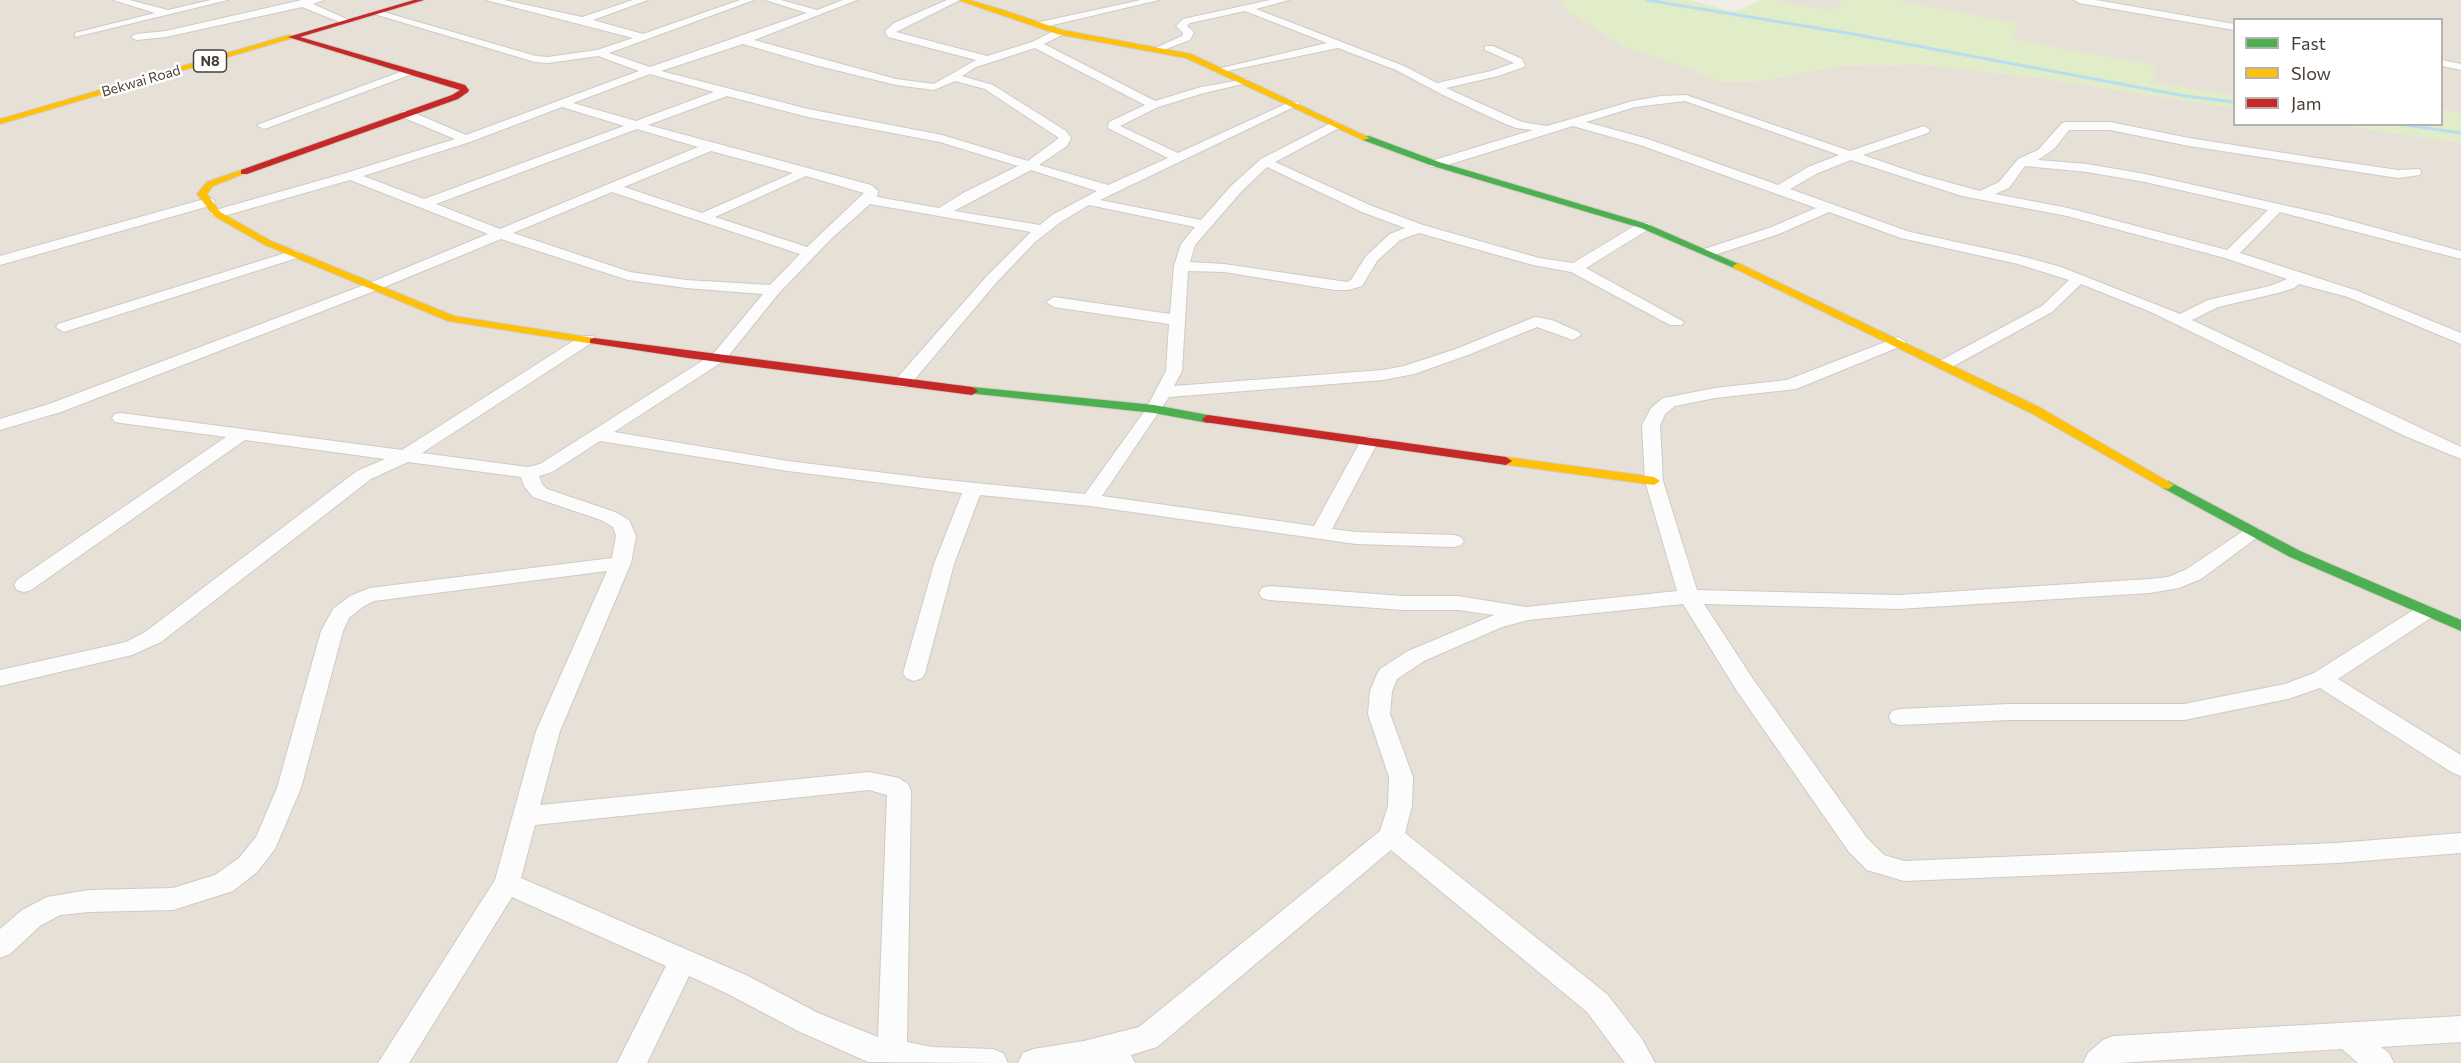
<!DOCTYPE html>
<style>
body{margin:0}
#map{position:relative;width:2461px;height:1063px;overflow:hidden;background:#f1eeea;font-family:Commissioner,sans-serif}
canvas{display:block}
.legend{position:absolute;left:2233px;top:18px;width:210px;height:108px;box-sizing:border-box;background:#fff;border:2px solid #b6b2af;margin:0;padding:8px 10px;list-style:none;font-size:18px;color:#483f36}
.legend li{display:flex;align-items:center;gap:12px;height:30px}
.legend b{width:30px;border:2px solid #b6b2af}
</style>
<div id="map">
<canvas width="2461" height="1063"></canvas>
<ul class="legend">
<li><b style="height:8px;background:#4caf50"></b>Fast</li>
<li><b style="height:8px;background:#ffc107"></b>Slow</li>
<li><b style="height:8px;background:#c62828"></b>Jam</li>
</ul>
</div>
<script>
const context = document.querySelector('canvas').getContext('2d');
context.lineJoin = 'round';
function fillPath(path, color) { context.fillStyle = color; context.fill(path, 'evenodd'); }
const shape = rows => new Path2D(rows.map(r => 'M' + r).join(''));
function stroke(path, color, width, dash) { context.strokeStyle = color; context.lineWidth = width; context.lineCap = dash ? 'butt' : 'round'; context.setLineDash(dash || []); context.stroke(path); }
function drawText(font, color, halo, rows, align = 'center') {
  context.font = font + ' Commissioner,sans-serif'; context.lineWidth = 5; context.setLineDash([]); context.textBaseline = 'middle'; context.strokeStyle = halo; context.fillStyle = color; for (const [text, x, y, turn = 0] of rows) {
    context.save(); context.translate(x, y); context.rotate((+turn || 0) * Math.PI / 180); context.textAlign = isNaN(turn) ? turn : align; if (halo) context.strokeText(text, 0, 0); context.fillText(text, 0, 0); context.restore();
  }
}
const residential = shape([
 [0,0,410,0,0,118],
 [426,0,1562,0,1570,13,1719,82,1762,81,1836,66,1919,64,2042,78,2234,108,2234,124,2342,125,2461,143,2461,1063,0,1063,0,124],
 [1773,0,1845,0,1832,12],
 [1893,0,2461,0,2461,114,2442,110,2442,20,2234,20,2234,96,2150,82,2157,66,2009,39,2018,24]
]);
const green = shape([
 [1562,0,1690,0,1734,12,1760,0,1773,0,1832,11,1845,0,1893,0,2019,24,2010,39,2158,66,2151,82,2234,96,2234,108,2042,78,1919,64,1836,66,1762,81,1719,82,1690,69,1624,47,1570,13],
 [2442,110,2461,114,2461,143,2342,125,2442,124]
]);
const stream = shape([
 [1647,0,1853,34,2185,96,2234,102],
 [2399,124,2461,133]
]);
const street = shape([
 [113,0,129,0,168,10,211,0,228,0,75,37,75,33,155,13,113,0],
 [302,0,324,0,313,4,351,21,342,23,302,7,166,37,136,40,131,37,136,34,166,31,302,0],
 [486,0,504,0,582,17,633,0,648,0,593,20,643,34,740,0,754,0,609,53,650,67,807,13,765,0,781,0,817,10,843,0,857,0,754,40,896,79,934,84,976,60,888,37,885,31,894,23,947,0,960,0,896,32,987,56,1032,42,1056,30,1064,30,1064,34,1044,44,1155,101,1201,87,1247,79,1247,83,1204,93,1158,107,1120,126,1178,153,1290,102,1298,102,1300,104,1100,200,1201,220,1231,186,1261,159,1335,121,1341,125,1339,128,1275,162,1372,206,1423,225,1539,258,1573,263,1639,223,1649,223,1651,226,1649,229,1586,268,1684,322,1682,325,1670,325,1571,272,1533,265,1419,233,1400,240,1377,261,1362,286,1348,290,1335,290,1224,272,1188,271,1182,371,1174,386,1383,370,1404,366,1456,349,1535,317,1552,320,1579,332,1581,335,1573,340,1537,327,1468,355,1414,374,1383,380,1169,397,1102,496,1314,526,1360,442,1363,438,1369,437,1375,438,1378,442,1332,529,1356,532,1454,535,1461,537,1464,541,1461,545,1454,547,1356,544,1090,506,980,495,954,564,925,673,922,678,914,681,906,678,903,673,934,564,962,493,788,471,600,441,552,472,539,476,542,484,547,489,615,512,629,520,636,536,631,563,560,731,540,805,869,772,899,778,908,784,911,791,907,1042,932,1047,993,1049,1003,1053,1008,1063,868,1062,798,1031,728,994,689,976,647,1063,617,1063,666,966,512,897,409,1063,378,1063,495,880,536,731,607,571,374,601,364,606,349,618,343,631,301,788,275,849,257,872,233,891,173,910,89,912,60,915,40,926,10,954,0,958,0,929,22,910,47,897,89,890,173,888,215,875,239,858,256,837,277,788,321,631,333,609,350,596,370,588,612,558,616,536,613,527,601,520,533,497,524,486,521,477,408,462,371,479,161,642,132,655,0,686,0,670,126,642,145,632,357,471,385,459,245,440,31,590,24,592,17,590,14,585,17,580,226,437,121,423,115,422,112,418,115,414,121,413,402,450,581,336,593,336,595,339,593,342,422,453,528,467,540,464,713,354,763,294,686,288,628,280,501,239,377,290,61,412,0,430,0,419,49,404,367,284,488,234,350,180,217,218,210,214,212,211,346,173,455,139,402,117,402,111,410,111,466,135,639,71,598,56,548,63,535,62,371,13,380,11,536,56,548,57,597,50,633,38,486,0],
 [743,44,815,65,896,85,934,90,955,81,985,89,1059,138,1028,161,942,135,808,109,661,71,743,44],
 [1035,48,1145,105,1109,122,1108,128,1168,158,1108,185,1039,165,1067,146,1071,138,1066,131,993,85,962,76,976,67,1035,48],
 [650,74,714,92,636,121,573,103,650,74],
 [727,96,808,117,940,142,1018,166,965,192,939,208,877,197,878,191,871,185,648,125,727,96],
 [562,107,624,126,424,199,363,176,470,142,562,107],
 [637,129,698,147,500,229,436,204,637,129],
 [711,151,793,173,702,213,624,187,711,151],
 [1267,167,1362,212,1405,228,1390,234,1366,256,1351,280,1347,282,1224,264,1190,262,1195,245,1241,192,1267,167],
 [1031,170,1097,191,1052,215,1040,225,954,211,1031,170],
 [806,176,864,193,807,247,715,217,806,176],
 [612,192,800,254,770,285,686,280,630,272,513,233,612,192],
 [870,204,1031,232,986,277,897,378,895,382,897,386,903,387,909,386,996,283,1035,242,1062,221,1089,205,1195,227,1181,244,1174,266,1170,314,1054,297,1046,302,1054,307,1169,324,1166,371,1146,409,1085,494,926,478,788,461,614,432,725,360,779,293,831,239,870,204],
 [869,790,887,795,878,1037,818,1013,748,976,521,878,535,825,869,790],
 [1141,0,1159,0,1040,28,1035,25,1040,22,1141,0],
 [1270,0,1289,0,1256,9,1404,66,1437,83,1491,71,1514,63,1485,50,1485,46,1493,46,1522,59,1525,65,1524,67,1498,76,1446,88,1522,122,1547,126,1633,101,1661,96,1686,95,1850,151,1924,126,1930,130,1928,133,1863,155,1918,174,1980,191,1999,182,2018,159,2038,150,2062,123,2066,122,2110,122,2189,138,2316,158,2398,170,2420,169,2421,172,2420,175,2398,178,2189,146,2110,130,2069,130,2055,148,2038,160,2087,164,2145,174,2332,216,2461,251,2461,259,2280,212,2240,253,2358,291,2461,333,2461,344,2348,297,2299,284,2294,288,2278,293,2218,307,2192,320,2461,447,2461,459,2405,436,2151,312,2081,284,2052,312,1950,368,1938,368,1936,365,1938,362,2042,306,2069,280,2018,264,1901,238,1829,212,1779,234,1714,255,1704,255,1702,252,1704,249,1769,228,1816,208,1640,145,1573,126,1441,167,1431,167,1430,164,1431,161,1533,130,1516,128,1501,122,1443,95,1396,70,1338,48,1217,73,1217,69,1327,43,1245,11,1190,23,1187,26,1194,32,1190,40,1158,52,1153,49,1182,36,1183,33,1176,26,1183,19,1270,0],
 [1685,101,1839,155,1808,167,1778,185,1648,139,1586,122,1635,107,1685,101],
 [1851,160,1962,196,2067,216,2225,258,2287,279,2270,286,2208,300,2180,314,2061,267,2021,256,1910,232,1790,189,1818,173,1851,160],
 [2025,166,2087,172,2145,182,2268,210,2227,250,2068,208,1995,194,2009,188,2025,166],
 [2074,0,2096,0,2234,24,2234,30,2079,3,2074,0],
 [2442,60,2461,64,2461,70,2442,66,2442,60],
 [408,69,414,72,412,74,267,128,263,129,257,125,408,69],
 [208,198,213,199,215,202,213,205,0,265,0,256,208,198],
 [295,250,302,254,300,257,70,330,64,332,56,327,58,324,295,250],
 [1898,337,1906,342,1904,345,1796,389,1715,398,1675,406,1665,414,1660,425,1663,481,1697,590,1898,595,2150,579,2168,577,2187,569,2246,529,2253,527,2260,529,2263,533,2201,579,2179,588,2150,593,1898,609,1704,604,1753,679,1867,838,1884,855,1904,861,2337,843,2461,833,2461,853,2337,863,1904,881,1867,870,1849,852,1737,691,1683,604,1528,620,1502,627,1424,661,1397,679,1392,691,1390,714,1413,777,1412,806,1405,833,1607,994,1642,1039,1655,1063,1625,1063,1587,1012,1391,850,1157,1047,1131,1055,1135,1063,1018,1063,1023,1053,1033,1049,1084,1041,1139,1027,1380,831,1388,806,1389,777,1368,714,1370,691,1377,674,1380,669,1408,651,1494,615,1458,610,1403,610,1269,600,1262,598,1259,593,1262,588,1269,586,1403,596,1458,596,1526,607,1677,591,1645,481,1642,425,1651,408,1663,398,1669,397,1715,388,1787,380,1898,337],
 [2425,605,2432,607,2435,612,2432,617,2338,679,2461,755,2461,776,2453,773,2320,688,2288,699,2184,720,2009,720,1900,725,1892,723,1889,717,1892,711,1900,709,2009,704,2184,704,2285,684,2314,673,2418,607,2425,605],
 [2461,1016,2461,1042,2381,1047,2389,1053,2394,1063,2358,1063,2342,1049,2118,1063,2083,1063,2088,1053,2103,1040,2113,1036,2461,1016]
]);
const fast = shape([
 [1363,136,1369,136,1439,162,1647,224,1743,266,1738,269,1734,268,1641,228,1433,166,1363,140,1363,136],
 [972,387,1154,405,1208,415,1214,419,1208,423,1154,413,968,393,966,391,968,389,972,387],
 [2168,481,2300,551,2461,620,2461,631,2290,557,2163,488,2162,485,2168,481]
]);
const slow = shape([
 [958,0,969,0,1003,10,1062,30,1191,54,1370,138,1363,140,1186,58,1057,34,958,0],
 [289,35,296,37,0,124,0,119,289,35],
 [241,170,248,172,213,186,207,194,220,212,271,241,454,316,594,338,600,341,594,344,448,321,265,245,214,216,197,194,207,182,241,170],
 [1738,263,2039,407,2174,485,2168,489,2163,488,2031,413,1734,268,1733,266,1738,263],
 [1506,457,1654,477,1660,481,1654,485,1502,464,1500,461,1506,457]
]);
const jam = shape([
 [414,0,424,0,300,37,465,85,469,90,468,92,458,99,247,174,241,174,241,170,452,95,460,90,288,37,414,0],
 [594,338,972,387,978,391,972,395,688,358,590,343,590,339,594,338],
 [1208,415,1506,457,1512,461,1506,465,1204,422,1202,419,1208,415]
]);
const shields = [
 [210,61,33]
];
const shieldNames = [
 ["N8",210,61]
];
const farStreetnames = [
 ["Bekwai Road",141,81,-16]
];
fillPath(residential, '#e6e0d7');
fillPath(green, '#e1ecc9');
stroke(stream, '#b8dff1', 3);
stroke(street, '#cecac6', 2);
stroke(fast, '#d2ccc2', 2);
stroke(slow, '#d2ccc2', 2);
stroke(jam, '#d2ccc2', 2);
fillPath(street, '#fdfcfc');
fillPath(fast, '#4caf50');
fillPath(slow, '#ffc107');
fillPath(jam, '#c62828');
for (const [x, y, w] of shields) { const box = new Path2D(); box.roundRect(x - w / 2, y - 11, w, 22, 4.5); context.fillStyle = '#fff'; context.fill(box); stroke(box, '#483f36', 1.5); }
drawText('bold 14px', '#483f36', null, shieldNames);
drawText('14px', '#483f36', '#fff', farStreetnames);
</script>
